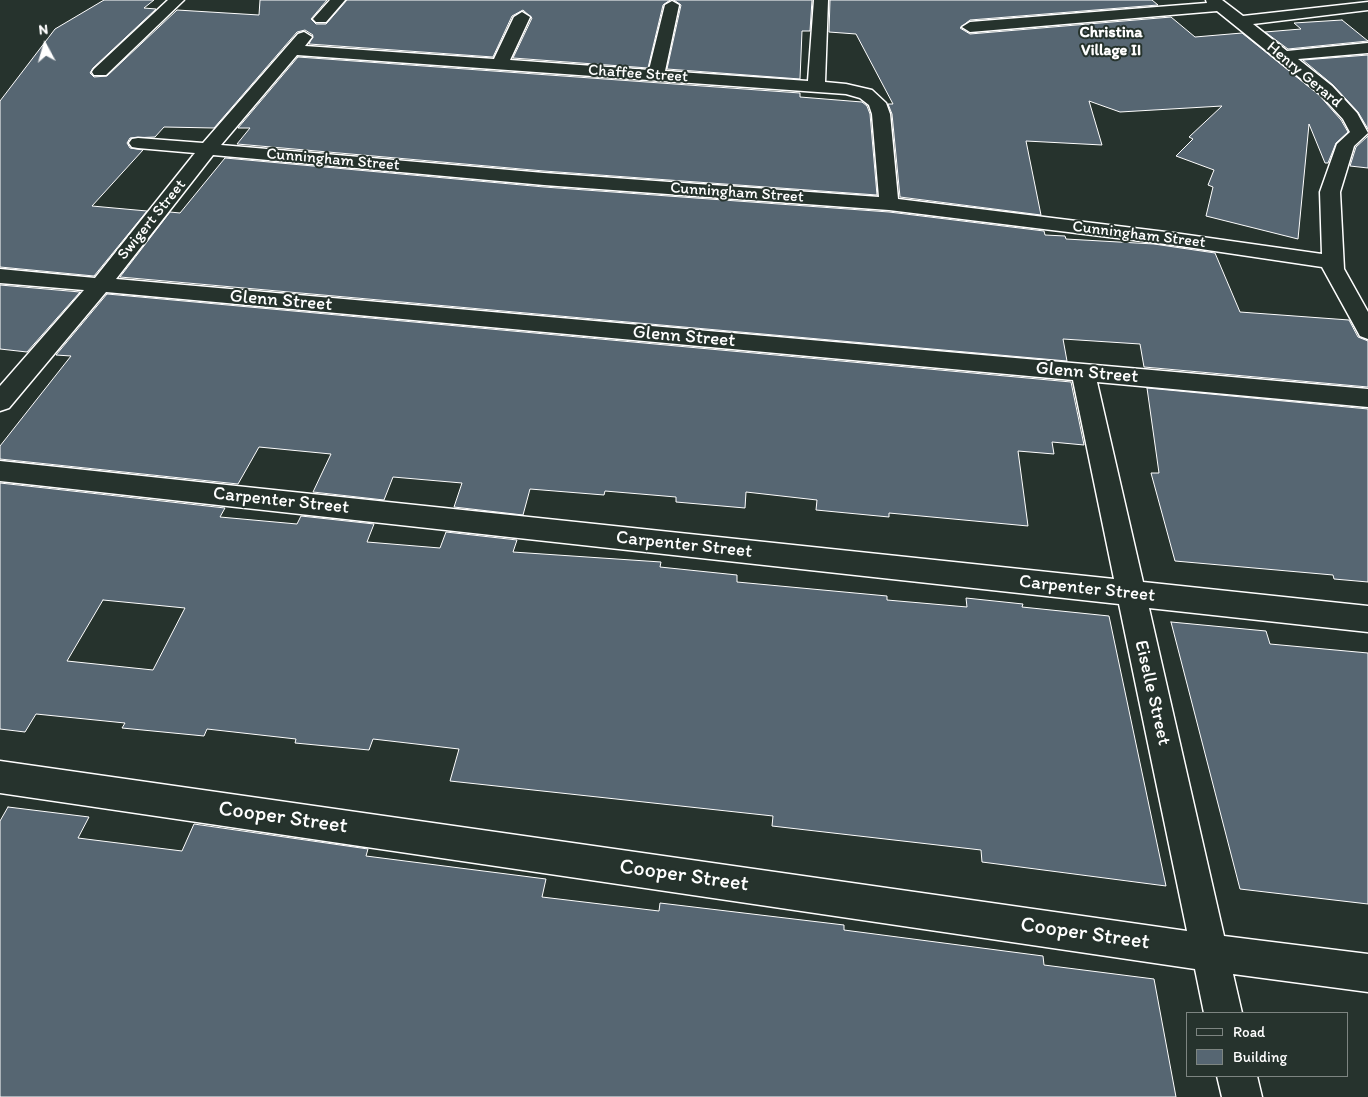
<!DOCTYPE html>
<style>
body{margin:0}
#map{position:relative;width:1368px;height:1097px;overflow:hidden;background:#26332d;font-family:Itim,sans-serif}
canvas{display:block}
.legend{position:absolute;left:1186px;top:1012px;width:162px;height:65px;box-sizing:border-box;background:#26332d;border:1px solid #7d8581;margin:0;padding:6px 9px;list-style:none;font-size:15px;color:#fff}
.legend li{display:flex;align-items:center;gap:10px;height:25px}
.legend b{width:25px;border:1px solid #7d8581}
.north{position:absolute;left:20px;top:20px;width:50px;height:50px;-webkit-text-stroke:4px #26332d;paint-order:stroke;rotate:354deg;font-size:14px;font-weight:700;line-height:20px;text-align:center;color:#fff}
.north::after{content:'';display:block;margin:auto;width:18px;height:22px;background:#fff;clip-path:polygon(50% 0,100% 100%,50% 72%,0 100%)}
</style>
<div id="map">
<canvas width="1368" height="1097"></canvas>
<ul class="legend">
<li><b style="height:6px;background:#26332d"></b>Road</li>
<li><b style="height:14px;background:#566672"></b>Building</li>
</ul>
<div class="north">N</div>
</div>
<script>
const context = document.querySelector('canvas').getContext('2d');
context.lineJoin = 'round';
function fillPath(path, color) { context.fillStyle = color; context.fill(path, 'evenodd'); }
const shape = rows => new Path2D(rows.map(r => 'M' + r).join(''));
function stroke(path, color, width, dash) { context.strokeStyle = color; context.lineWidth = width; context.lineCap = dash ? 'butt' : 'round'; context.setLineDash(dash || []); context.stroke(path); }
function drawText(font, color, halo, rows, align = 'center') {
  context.font = font + ' Itim,sans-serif'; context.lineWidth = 4; context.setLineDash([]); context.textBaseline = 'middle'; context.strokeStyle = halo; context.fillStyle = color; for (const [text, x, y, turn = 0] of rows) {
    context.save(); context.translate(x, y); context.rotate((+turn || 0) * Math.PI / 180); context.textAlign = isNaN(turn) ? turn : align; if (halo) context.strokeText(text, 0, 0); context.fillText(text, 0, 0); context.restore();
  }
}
const building = shape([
 [104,0,154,0,144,8,156,9,93,68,90,73,94,77,107,76,177,10,259,15,260,0,327,0,311,19,316,24,326,24,347,0,670,0,663,5,648,68,513,58,532,18,523,10,512,16,493,57,309,44,313,35,305,30,297,32,214,128,164,127,155,137,130,138,127,143,130,148,143,150,92,206,147,211,94,276,0,267,0,101,55,29,104,0],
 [674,0,812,0,810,31,802,31,800,79,667,69,681,5,674,0],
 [830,0,1152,0,1158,5,970,20,960,28,970,34,1171,17,1195,37,1242,33,1319,95,1341,120,1348,132,1336,143,1328,163,1325,163,1309,124,1298,239,1206,216,1213,187,1208,185,1214,170,1176,156,1193,139,1189,137,1222,106,1120,112,1089,101,1102,145,1026,141,1041,215,900,197,892,114,888,104,893,104,856,34,829,32,830,0],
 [1342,20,1368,41,1288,49,1265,32,1301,29,1294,23,1342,20],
 [1368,55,1368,129,1358,112,1333,85,1303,60,1368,55],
 [298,57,800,93,800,97,862,102,867,106,870,114,877,195,544,171,237,144,250,128,238,128,298,57],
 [1368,136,1368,168,1350,166,1356,147,1368,136],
 [225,158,544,187,889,212,1044,231,1045,235,1065,236,1066,239,1154,244,1215,253,1240,312,1349,320,1358,337,1368,341,1368,387,1144,367,1140,344,1063,339,1067,361,120,277,170,212,180,213,225,158],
 [0,285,80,292,27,352,0,349,0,285],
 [107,294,1071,382,1084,445,1052,442,1054,454,1018,451,1028,526,889,513,889,517,816,510,817,500,746,492,745,508,676,502,676,497,605,491,604,495,530,489,523,515,454,507,462,483,393,477,384,500,313,492,331,454,259,447,238,484,0,459,0,446,71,356,56,355,107,294],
 [1147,388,1368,409,1368,582,1334,579,1333,575,1175,561,1151,473,1159,473,1147,388],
 [0,483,225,508,220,517,297,524,301,516,374,524,367,542,440,548,446,532,517,540,513,552,661,562,660,567,737,575,737,582,887,596,887,600,967,607,966,598,1023,604,1022,607,1109,616,1166,886,982,862,981,850,772,826,773,816,450,781,459,749,373,739,369,750,295,743,296,739,207,729,204,736,122,728,125,723,36,714,25,732,0,729,0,483],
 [103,600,185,608,153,670,67,661,103,600],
 [1171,622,1266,631,1270,644,1368,653,1368,904,1240,889,1171,622],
 [8,807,89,817,78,838,182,851,194,824,368,849,366,856,546,879,542,897,659,911,660,903,844,925,844,930,1043,956,1044,965,1154,979,1176,1097,0,1097,0,821,8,807]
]);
const minor = shape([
 [168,0,184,0,106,75,94,75,92,72,94,69,168,0],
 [330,0,345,0,326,22,316,22,313,19,330,0],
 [814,0,828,0,825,82,846,84,872,90,886,103,890,114,898,199,1174,233,1322,254,1320,192,1337,144,1350,132,1343,119,1320,94,1217,11,970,32,962,27,970,22,1207,3,1206,0,1222,0,1243,16,1368,2,1368,10,1253,24,1287,51,1368,43,1368,53,1298,59,1332,86,1357,113,1368,133,1354,146,1340,192,1344,269,1368,312,1368,339,1360,336,1322,267,1174,245,889,210,544,185,213,155,116,279,1368,389,1368,407,1097,382,1143,582,1368,606,1368,632,1149,608,1224,936,1368,954,1368,992,1233,974,1242,1013,1204,1013,1195,969,0,793,0,761,1187,931,1119,604,0,481,0,461,1114,579,1073,380,106,292,9,408,0,411,0,386,84,290,0,283,0,269,95,278,195,153,138,148,132,147,129,143,132,139,138,138,203,143,298,34,304,32,312,37,305,46,494,59,514,17,522,12,530,17,510,60,649,70,665,5,672,1,679,5,665,71,808,81,814,0],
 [297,55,846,94,860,98,869,105,872,114,879,197,544,173,221,145,297,55],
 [1217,1076,1257,1076,1262,1097,1222,1097,1217,1076]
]);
const farNeighbourhoodnames = [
 ["Christina",1111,33],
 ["Village II",1111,51]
];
const farStreetnames = [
 ["Chaffee Street",638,74,4],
 ["Henry Gerard",1304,75,40],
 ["Cunningham Street",333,160,5],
 ["Cunningham Street",737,193,4],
 ["Swigert Street",152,220,-51],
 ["Cunningham Street",1139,235,7]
];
const streetNames = [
 ["Glenn Street",281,301,5],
 ["Glenn Street",684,337,5],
 ["Glenn Street",1087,373,5],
 ["Carpenter Street",281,501,6],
 ["Carpenter Street",684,545,6],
 ["Carpenter Street",1087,589,6],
 ["Eiselle Street",1152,693,77]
];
const nearStreetnames = [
 ["Cooper Street",283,818,8],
 ["Cooper Street",684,876,8],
 ["Cooper Street",1085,934,8]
];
fillPath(building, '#566672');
stroke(building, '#fff', 1);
stroke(minor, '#fff', 3);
fillPath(minor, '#26332d');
drawText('bold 16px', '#fff', '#26332d', farNeighbourhoodnames);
drawText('16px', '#fff', '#26332d', farStreetnames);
drawText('19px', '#fff', '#26332d', streetNames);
drawText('22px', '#fff', '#26332d', nearStreetnames);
</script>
